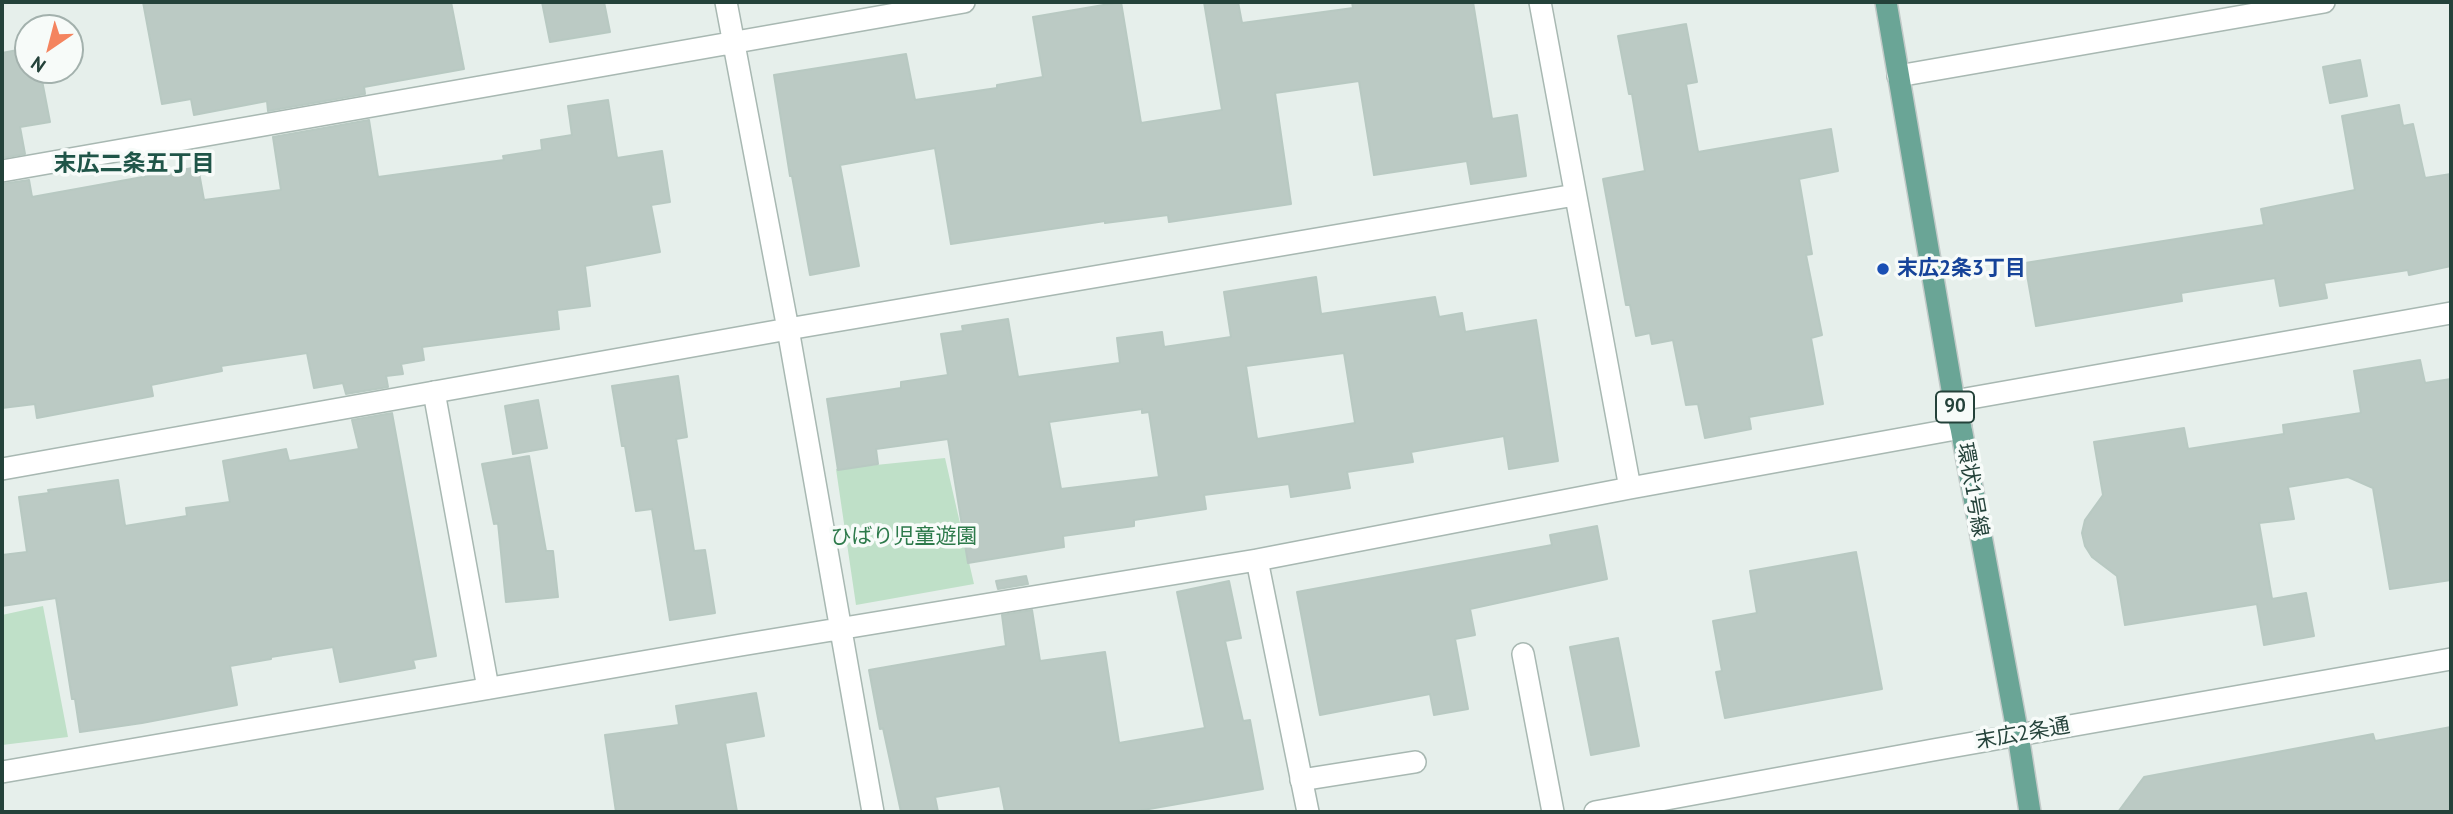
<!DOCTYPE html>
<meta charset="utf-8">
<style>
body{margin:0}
#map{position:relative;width:2453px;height:814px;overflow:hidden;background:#e6efeb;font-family:"PT Sans",sans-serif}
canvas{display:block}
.frame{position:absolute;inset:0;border:4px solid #24423a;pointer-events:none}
.north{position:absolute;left:14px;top:14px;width:70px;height:70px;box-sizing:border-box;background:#f7fbf9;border:2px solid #a3b1ad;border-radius:50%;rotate:215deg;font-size:19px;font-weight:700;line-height:28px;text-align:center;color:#24423a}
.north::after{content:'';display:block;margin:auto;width:24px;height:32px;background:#f4845f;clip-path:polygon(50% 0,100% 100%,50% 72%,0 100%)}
</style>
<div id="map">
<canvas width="2453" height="814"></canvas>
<div class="frame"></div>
<div class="north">N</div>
</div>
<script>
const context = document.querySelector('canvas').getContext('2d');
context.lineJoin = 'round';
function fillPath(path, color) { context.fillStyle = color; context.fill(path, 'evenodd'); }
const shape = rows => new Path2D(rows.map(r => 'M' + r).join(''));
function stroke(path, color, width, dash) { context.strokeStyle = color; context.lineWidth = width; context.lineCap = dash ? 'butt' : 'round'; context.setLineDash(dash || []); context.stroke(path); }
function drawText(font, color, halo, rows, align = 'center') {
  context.font = font + ' "PT Sans","Noto Sans JP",sans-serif'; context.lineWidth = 7; context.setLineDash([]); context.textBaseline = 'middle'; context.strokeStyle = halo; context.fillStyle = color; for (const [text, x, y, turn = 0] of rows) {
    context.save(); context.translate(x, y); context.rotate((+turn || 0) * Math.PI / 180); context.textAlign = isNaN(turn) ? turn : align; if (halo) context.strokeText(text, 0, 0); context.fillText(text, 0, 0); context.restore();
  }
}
const green = shape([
 [945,458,974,584,856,605,836,469],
 [43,606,68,737,2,745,2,615]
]);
const building = shape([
 [143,2,451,2,464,69,364,87,365,94,268,111,267,101,194,115,191,99,162,104,143,2],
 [542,2,604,2,610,32,550,42,542,2],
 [1121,2,1141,123,1222,110,1204,2,1238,2,1242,23,1353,8,1352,2,1473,2,1492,119,1517,115,1526,176,1471,184,1467,161,1374,175,1359,81,1275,93,1291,204,1169,222,1168,215,1105,223,1105,221,951,244,935,148,840,165,859,266,810,275,792,176,790,176,774,75,906,54,915,100,997,88,997,85,1043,77,1033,17,1121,2],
 [1686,24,1697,82,1686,84,1698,152,1831,129,1838,171,1799,179,1812,254,1806,255,1822,335,1811,338,1823,404,1749,417,1751,429,1705,438,1698,404,1686,405,1673,340,1652,344,1650,333,1636,336,1630,305,1626,305,1603,179,1645,171,1632,94,1629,94,1618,36,1686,24],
 [28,48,28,70,40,70,50,122,20,127,25,154,2,158,2,53,28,48],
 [2360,60,2367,96,2330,103,2323,67,2360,60],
 [608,100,617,158,662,151,670,202,651,205,660,252,585,266,590,306,557,310,559,329,422,347,424,360,401,364,403,374,386,376,388,387,346,394,343,383,314,388,307,353,221,366,222,371,151,385,153,396,37,418,35,404,2,408,2,184,29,180,32,197,198,167,204,200,281,190,273,137,369,120,378,177,504,160,503,156,542,150,541,140,572,135,568,106,608,100],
 [2399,105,2403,126,2413,124,2425,178,2451,174,2451,266,2409,275,2408,270,2324,283,2327,298,2280,306,2275,278,2181,293,2182,301,2036,326,2025,263,2264,225,2261,209,2355,190,2342,116,2399,105],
 [1316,277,1321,314,1435,297,1439,317,1462,313,1465,332,1536,320,1558,461,1509,469,1504,436,1411,452,1413,462,1347,472,1350,488,1291,497,1289,484,1204,495,1206,509,1134,520,1134,526,1063,536,1064,547,968,563,948,439,876,449,878,464,838,470,827,399,901,388,901,382,948,375,941,334,963,331,962,326,1008,319,1018,377,1120,363,1117,338,1162,332,1164,347,1231,337,1224,292,1316,277],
 [1344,353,1355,423,1257,439,1246,366,1344,353],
 [1142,409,1142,413,1149,412,1159,477,1061,489,1049,422,1142,409],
 [2420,360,2425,383,2451,379,2451,580,2390,589,2373,488,2348,477,2288,487,2294,519,2259,523,2272,599,2306,593,2314,636,2264,645,2257,604,2125,625,2117,576,2092,557,2085,546,2082,533,2085,520,2103,495,2094,442,2184,428,2188,449,2284,434,2283,425,2361,413,2354,371,2420,360],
 [678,376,687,437,676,439,694,551,705,550,715,613,670,620,652,509,636,511,625,446,622,446,612,386,678,376],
 [538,400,547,448,513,454,505,406,538,400],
 [392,413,436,656,413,660,415,668,340,682,333,647,271,657,271,659,230,666,237,705,142,723,80,732,75,699,72,699,56,598,2,606,2,555,27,552,19,497,49,493,48,490,118,480,125,526,187,516,186,508,230,502,223,461,286,449,289,461,359,449,352,420,392,413],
 [529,456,546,551,553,551,558,597,506,602,498,523,494,524,482,464,529,456],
 [1597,526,1607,579,1470,609,1475,635,1455,639,1468,709,1434,715,1430,694,1320,715,1297,592,1552,545,1550,535,1597,526],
 [1856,552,1882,689,1725,718,1716,672,1722,671,1713,621,1757,613,1750,571,1856,552],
 [1026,576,1028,584,998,589,996,581,1026,576],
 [1229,581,1241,638,1225,641,1243,721,1250,720,1263,789,1132,812,1005,812,1000,786,935,797,938,812,901,812,883,728,880,729,869,670,1006,646,1002,615,1032,610,1040,661,1105,652,1119,743,1205,728,1177,592,1229,581],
 [1618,638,1639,746,1591,755,1570,647,1618,638],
 [756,693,764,736,725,743,737,812,616,812,605,735,679,725,676,706,756,693],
 [2451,727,2451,812,2118,812,2144,777,2373,734,2375,741,2451,727]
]);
const service = shape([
 [434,392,488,688],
 [1523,654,1553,812],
 [1301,780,1415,762]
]);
const minor = shape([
 [726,2,788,329,873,812],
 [1540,2,1630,488],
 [1898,76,2324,2],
 [2,171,964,2],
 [1954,401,2451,313],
 [2,469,788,329,1575,195],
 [1257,560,1308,812],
 [2,772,741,645,1257,560,1630,488,1961,428],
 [1595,812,1933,750,2451,659]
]);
const primary = shape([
 [1886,2,1954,401,1961,428,2018,735,2030,812]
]);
const markers = [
 [1883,269,7,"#1a4fb4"]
];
const shields = [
 [1955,407,38]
];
const shieldNames = [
 ["90",1955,407]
];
const transitNames = [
 ["末広2条3丁目",1897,269]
];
const streetNames = [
 ["環状1号線",1972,490,80],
 ["末広2条通",2023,734,-10]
];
const parkNames = [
 ["ひばり児童遊園",904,537]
];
const neighbourhoodNames = [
 ["末広二条五丁目",134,164]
];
fillPath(green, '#bfe0c8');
fillPath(building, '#bbcac4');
stroke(building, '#b8c9c2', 2);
stroke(service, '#a8b8b2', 24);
stroke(minor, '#a8b8b2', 24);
stroke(primary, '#c2cac8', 24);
stroke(service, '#fff', 21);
stroke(minor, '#fff', 21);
stroke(primary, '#6aa596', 21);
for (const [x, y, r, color] of markers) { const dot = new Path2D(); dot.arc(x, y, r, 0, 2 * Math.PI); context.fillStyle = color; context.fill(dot); stroke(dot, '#f7fbf9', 2.5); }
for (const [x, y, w] of shields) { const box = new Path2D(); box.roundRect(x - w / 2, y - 15.5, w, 31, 5); context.fillStyle = '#f7fbf9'; context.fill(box); stroke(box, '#24423a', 2); }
drawText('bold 19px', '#24423a', null, shieldNames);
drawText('bold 21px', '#164399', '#f7fbf9', transitNames, 'left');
drawText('21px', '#24423a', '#f7fbf9', streetNames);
drawText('21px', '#2d7a4b', '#f7fbf9', parkNames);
drawText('bold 23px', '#1f5548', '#f7fbf9', neighbourhoodNames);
</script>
